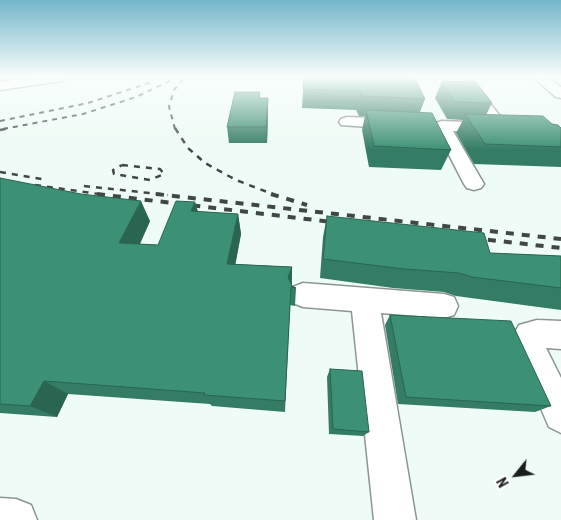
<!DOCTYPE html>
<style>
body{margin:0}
#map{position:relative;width:561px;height:520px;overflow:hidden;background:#effbf6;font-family:"Roboto Condensed",sans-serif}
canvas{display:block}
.north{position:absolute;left:491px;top:450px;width:50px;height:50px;-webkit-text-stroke:4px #fff;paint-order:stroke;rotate:241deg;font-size:14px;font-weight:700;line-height:20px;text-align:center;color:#191d1b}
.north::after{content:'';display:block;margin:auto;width:18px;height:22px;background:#191d1b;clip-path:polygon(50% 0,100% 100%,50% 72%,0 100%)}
</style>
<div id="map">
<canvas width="561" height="520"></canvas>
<div class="north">N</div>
</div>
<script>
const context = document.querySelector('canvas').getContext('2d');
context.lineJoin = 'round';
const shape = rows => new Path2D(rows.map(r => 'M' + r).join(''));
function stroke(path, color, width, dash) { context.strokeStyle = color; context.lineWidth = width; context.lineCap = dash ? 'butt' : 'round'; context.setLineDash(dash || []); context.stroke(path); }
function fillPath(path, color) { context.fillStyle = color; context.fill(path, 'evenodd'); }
const minor = shape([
 [35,77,68,77,62,81,0,90,0,82,35,77],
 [533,77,547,77,561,87,561,98,556,97,533,77],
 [468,81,473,82,508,126,506,129,496,133,453,131,484,184,481,188,474,190,467,188,464,184,434,126,436,123,442,121,491,123,461,85,468,81],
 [347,117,397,119,403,121,405,124,403,127,397,129,341,125,339,122,341,119,347,117],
 [303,283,444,294,454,297,458,306,454,315,444,318,381,313,416,520,374,520,352,311,303,307,293,303,289,295,293,287,303,283],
 [537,320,561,321,561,349,546,348,561,378,561,433,549,427,511,340,519,325,537,320],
 [0,498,16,499,31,505,37,520,0,520,0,498]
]);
const railFar2 = shape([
 [0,121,88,103,152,82],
 [3,129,83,114,136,97,178,77],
 [175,129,169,107,174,90,185,77]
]);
const railFar1 = shape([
 [175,128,188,148,205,163,236,180,275,195],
 [0,130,9,128],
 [122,165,160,169,164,174,150,180,114,174,113,170,122,165],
 [0,172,47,180],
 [35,185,106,195],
 [84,186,168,195]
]);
const rail = shape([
 [97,194,340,223],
 [156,194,561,239],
 [271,194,307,205],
 [472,238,561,248]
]);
const wall = shape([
 [304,77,425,99,420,112,451,150,441,170,369,167,362,130,365,116,359,116,356,110,302,108],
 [442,81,492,103,486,115,552,124,561,128,561,167,474,164,456,133,463,120,447,119,435,98],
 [260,92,260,98,268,113,267,143,229,143,227,127],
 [0,178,150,221,140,244,158,245,195,202,198,212,238,214,241,234,235,264,292,267,292,286,296,288,295,306,290,305,285,412,212,406,210,404,68,394,57,417,0,413],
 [327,216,490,253,561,256,561,310,456,296,444,292,393,288,320,278,323,237],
 [390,315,551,406,535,412,398,404,385,325],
 [330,369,369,432,363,436,329,434,327,377]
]);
const shadedWall = shape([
 [268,98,268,113,267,143,266,127],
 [141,201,150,221,131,263,119,243],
 [195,202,201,223,191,211],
 [238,214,241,234,232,283,227,264],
 [292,267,291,286,288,277],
 [44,381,68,394,57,417,30,406]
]);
const building = shape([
 [304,77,414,77,425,99,363,96,360,91,303,89,304,77],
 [442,81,476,82,492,103,455,102,442,81],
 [235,92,260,92,259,98,268,98,266,127,227,127,235,92],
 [366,110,432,113,451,150,374,146,366,110],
 [465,114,543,116,552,124,558,125,561,128,561,147,485,144,465,114],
 [0,178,81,194,141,201,119,243,158,245,176,201,195,202,191,211,238,214,227,264,292,267,288,277,292,286,296,288,291,287,285,401,204,395,205,393,44,381,30,406,0,404,0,178],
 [327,216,484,233,490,253,561,256,561,288,472,277,459,273,404,269,323,259,327,216],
 [390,315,511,321,551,406,406,397,390,315],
 [330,369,362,371,369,432,333,429,330,369]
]);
stroke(minor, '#8c9692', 3);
fillPath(minor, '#fff');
stroke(railFar2, '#424745', 2, [5, 5]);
stroke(railFar1, '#424745', 2.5, [6, 6]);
stroke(rail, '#424745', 4, [8, 8]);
fillPath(wall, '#347c65');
fillPath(shadedWall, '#2a6552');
fillPath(building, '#3c9075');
stroke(building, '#2a6552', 1);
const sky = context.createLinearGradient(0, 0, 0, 150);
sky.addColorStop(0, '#74b6ca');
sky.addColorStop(0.51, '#f8fdfb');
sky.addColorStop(1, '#f8fdfb00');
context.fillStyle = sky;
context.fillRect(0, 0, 561, 150);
</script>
